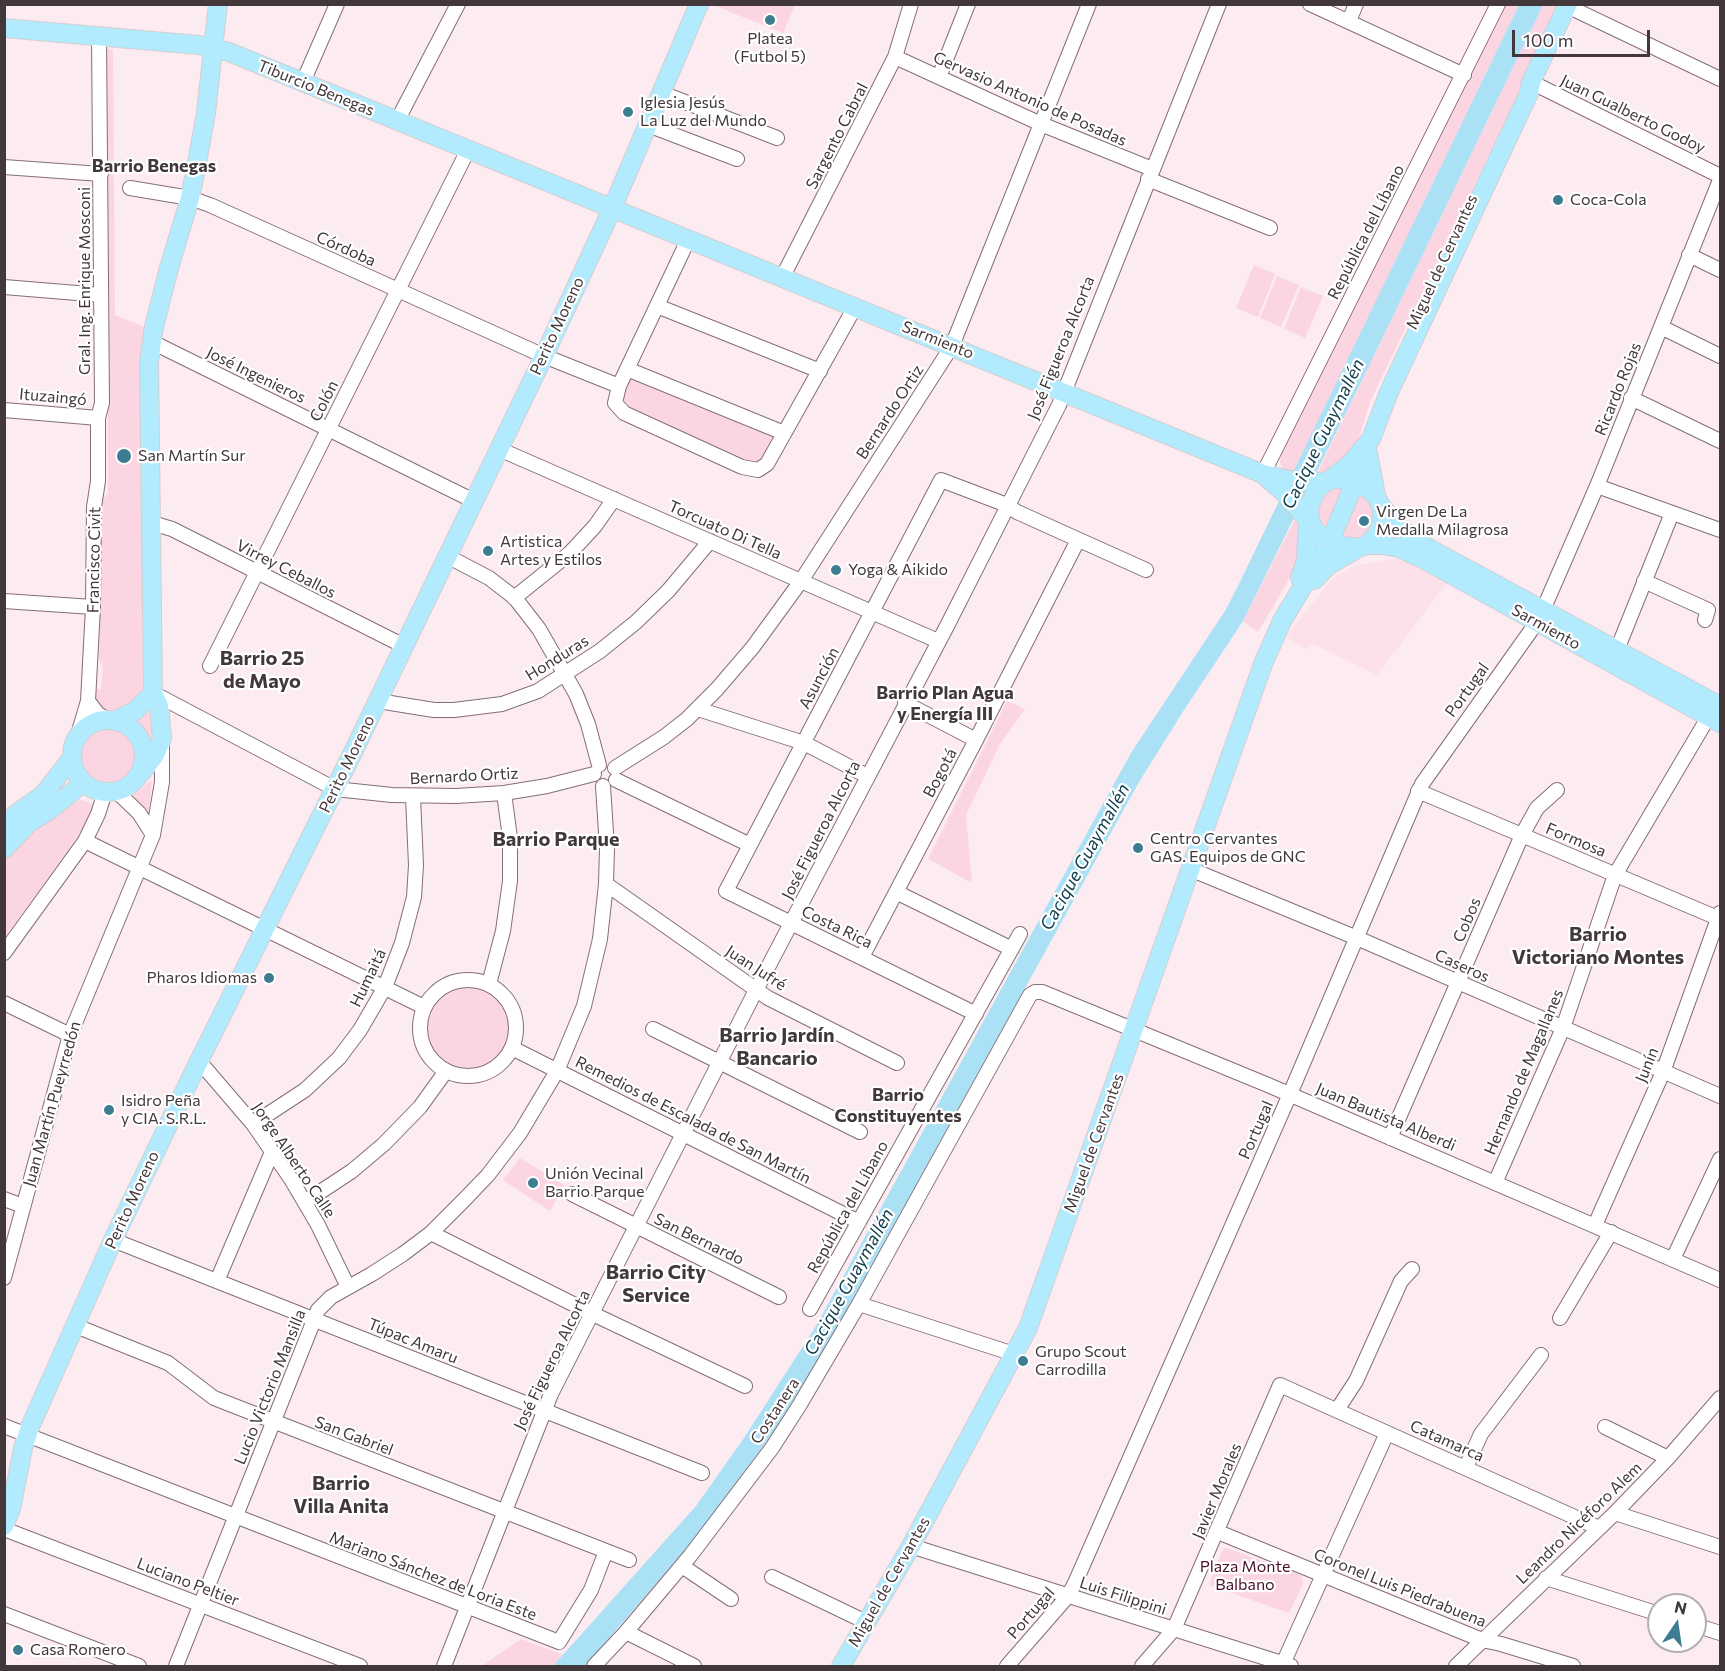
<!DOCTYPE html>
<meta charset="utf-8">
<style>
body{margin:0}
#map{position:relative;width:1725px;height:1671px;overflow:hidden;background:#fcebf1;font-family:Commissioner,sans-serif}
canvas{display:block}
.frame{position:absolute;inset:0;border:6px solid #42373b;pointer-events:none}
.north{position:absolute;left:1647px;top:1593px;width:60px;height:60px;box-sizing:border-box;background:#fff;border:2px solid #b3afb1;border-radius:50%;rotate:13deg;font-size:16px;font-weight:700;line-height:24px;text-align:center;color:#42373b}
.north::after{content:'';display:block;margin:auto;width:21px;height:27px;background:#3d7c91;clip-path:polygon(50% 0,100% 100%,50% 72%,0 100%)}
.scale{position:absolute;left:1512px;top:30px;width:138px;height:27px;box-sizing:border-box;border:3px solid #42373b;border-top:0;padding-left:8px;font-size:18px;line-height:21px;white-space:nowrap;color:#42373b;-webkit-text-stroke:4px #fff;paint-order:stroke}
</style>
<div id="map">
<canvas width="1725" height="1671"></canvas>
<div class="frame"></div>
<div class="north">N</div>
<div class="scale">100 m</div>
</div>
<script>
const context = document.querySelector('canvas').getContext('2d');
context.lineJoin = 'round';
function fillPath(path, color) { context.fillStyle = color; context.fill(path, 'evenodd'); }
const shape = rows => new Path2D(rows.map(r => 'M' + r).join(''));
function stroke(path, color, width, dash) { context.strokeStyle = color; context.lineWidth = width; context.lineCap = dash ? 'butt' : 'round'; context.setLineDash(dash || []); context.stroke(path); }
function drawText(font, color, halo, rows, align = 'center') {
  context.font = font + ' Commissioner,sans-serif'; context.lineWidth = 4.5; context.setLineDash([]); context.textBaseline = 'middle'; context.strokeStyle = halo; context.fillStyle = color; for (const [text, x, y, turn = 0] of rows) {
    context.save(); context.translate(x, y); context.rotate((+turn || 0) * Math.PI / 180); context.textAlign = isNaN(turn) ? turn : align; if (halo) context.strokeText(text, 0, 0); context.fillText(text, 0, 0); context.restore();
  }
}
const built = shape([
 [1403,558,1449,580,1377,675,1313,644,1306,649,1286,637,1332,579,1353,566]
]);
const green = shape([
 [719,5,719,4,795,5,783,33,718,7],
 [1504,5,1519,5,1292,476,1282,468,1280,463,1282,451,1439,139],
 [1543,5,1561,5,1379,383,1370,402,1358,441,1350,452,1329,470,1316,476],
 [106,49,113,50,115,315,145,327,140,393,143,685,141,694,135,702,113,713,96,706,93,688,101,690,103,667,99,660,100,504,108,493],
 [1254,265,1275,274,1258,317,1236,308],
 [1277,276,1299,285,1281,327,1260,318],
 [1301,287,1323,296,1305,338,1284,329],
 [634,378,772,435,774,439,766,456,759,462,751,462,626,407,621,399,629,379],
 [1348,485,1327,533,1315,514,1324,489],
 [1358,489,1362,491,1378,515,1364,540,1340,540],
 [1296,517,1300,529,1297,555,1291,576,1258,632,1243,621],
 [1007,701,1025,709,1000,744,966,815,972,883,928,859],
 [150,708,153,710,153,738,150,743,143,730,135,722],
 '79 756a29 29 0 1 1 58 0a29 29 0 1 1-58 0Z',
 [150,781,152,783,148,814,131,797],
 [80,800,89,802,92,805,94,808,90,819,5,938,5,858,42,822],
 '420 1028a48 48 0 1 1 96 0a48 48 0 1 1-96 0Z',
 [520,1158,564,1185,550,1211,503,1180],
 [1226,1548,1299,1574,1302,1578,1303,1584,1289,1613,1209,1585,1222,1551],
 [521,1639,563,1655,553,1666,482,1666]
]);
const water = shape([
 [1519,5,1543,5,1367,370,1243,621,1184,710,1139,782,832,1337,775,1430,693,1541,585,1666,553,1666,696,1506,744,1438,816,1326,1131,753,1225,611,1237,588]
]);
const minor = shape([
 [1310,4,1464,75],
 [1567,6,1720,79],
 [1349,21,1356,4],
 [895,57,1041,124,1152,169],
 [939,77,968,4],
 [303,82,337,4],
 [1531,82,1720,176],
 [662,93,777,138],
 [397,121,458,4],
 [648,125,737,159],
 [4,167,101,174],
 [1148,179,1270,228],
 [130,188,190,198,210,205,544,356,619,386],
 [688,240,619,386,615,403,624,413,742,467,758,470,767,464,855,307],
 [1689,255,1720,270],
 [782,278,895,57,911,4],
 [4,287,101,295],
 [657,306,820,371],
 [1661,327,1720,356],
 [152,342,474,501],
 [627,369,784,433],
 [1631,398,1720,441],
 [4,410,98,418],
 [499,449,938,641],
 [1263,474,1498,4],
 [1597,486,1720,530],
 [152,523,172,529,404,646],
 [447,556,489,578,506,591,515,598,539,629,576,694,588,724,599,765],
 [1644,581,1708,610,1705,620],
 [514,598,570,553,595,526,614,499],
 [4,601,93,607],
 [1617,650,1672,513],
 [210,666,468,150],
 [153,693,335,789,392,795,456,796,504,793,547,786,594,774],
 [88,701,98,714,110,721],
 [378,701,434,710,454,710,502,704,538,691,600,651,636,622,668,591,710,541],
 [905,703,976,740],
 [698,709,804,743,867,776],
 [77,738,88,701,93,607,94,507,98,481,98,418,102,403,99,36],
 [615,768,664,737,687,719,717,689,753,647,801,581,952,346,1089,4],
 [616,780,750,845],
 [116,791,139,813,153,835],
 [1418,791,1720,919],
 [85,841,424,1007],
 [1190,869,1357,938,1720,1096],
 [606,884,768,998,897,1063],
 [896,892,1012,949],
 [4,953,85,841,98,814,105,792],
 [862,957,976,740,1078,540],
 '420 1028a48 48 0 1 1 96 0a48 48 0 1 1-96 0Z',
 [489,984,503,931,510,881,510,838,504,793],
 [4,1003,70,1035],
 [976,1014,726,891,941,480,1007,505,1017,512,1146,570],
 [653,1029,860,1132],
 [512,1048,859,1222],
 [199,1061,253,1124,291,1179,318,1225,348,1287],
 [253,1124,305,1090,339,1058,360,1030,385,987,402,943,414,897,416,865,413,797],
 [1390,1138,1522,835,1537,808,1557,790],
 [1495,1183,1563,1028,1615,875,1709,716,1714,710],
 [572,1194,779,1297],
 [4,1199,23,1206],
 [305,1202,352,1171,384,1144,420,1107,446,1071],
 [1595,1225,1663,1072,1720,913],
 [431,1233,593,1314,745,1386],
 [113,1240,702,1473],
 [1673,1259,1720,1159],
 [4,1278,70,1035,153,835,162,782,162,742],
 [217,1281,272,1152],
 [859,1304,1014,1354],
 [810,1309,1020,934],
 [1560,1318,1611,1232],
 [76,1326,168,1363,214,1398,629,1560],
 [1337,1410,1356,1381,1401,1281,1412,1269],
 [4,1426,559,1642,591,1590,606,1551],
 [1605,1427,1668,1458],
 [1466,1467,1481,1434,1541,1355],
 [1615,1513,1720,1547],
 [4,1529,360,1666],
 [1218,1532,1482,1640,1501,1644,1573,1666],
 [911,1546,1291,1666],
 [682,1566,731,1599],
 [772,1577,866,1622],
 [1546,1578,1659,1614],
 [4,1614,139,1666],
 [1695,1625,1720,1633],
 [626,1632,694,1666],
 [176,1666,318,1310,331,1297,372,1274,403,1254,431,1233,465,1199,488,1175,520,1133,557,1071,584,1006,600,939,606,884,607,848,603,786],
 [444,1666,551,1394,756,990,947,626,1059,405,1219,4],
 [594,1666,626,1632,690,1556,772,1448,799,1406,859,1304,1030,995,1035,992,1042,992,1268,1085,1720,1280],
 [1007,1666,1068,1596,1075,1583,1290,1094,1422,784,1537,622,1543,610,1597,486,1720,180],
 [1142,1666,1174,1629,1280,1385,1599,1528],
 [1282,1666,1387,1433],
 [1456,1666,1615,1513,1668,1458,1720,1398]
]);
const major = shape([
 [4,28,199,45,229,52,1263,474,1294,481,1326,482],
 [1367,448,1376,496],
 [1266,477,1289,497,1311,524],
 [1341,479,1355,482,1367,488,1376,496,1382,509,1381,525,1376,535,1367,545,1358,548,1343,546,1330,541,1315,531,1310,520,1309,507,1317,489,1329,480,1341,479],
 [1329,480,1349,465,1371,439,1389,392,1529,93,1531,82,1568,4],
 [1380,504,1397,526,1421,544,1720,706],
 [1367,545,1383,545,1399,548,1425,560,1720,723],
 [1300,578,1306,560,1308,517],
 [1314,580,1329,565,1358,548],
 '72 756a36 36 0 1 1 72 0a36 36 0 1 1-72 0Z',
 [114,721,135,711,153,693,149,362,154,327,169,268,190,198,196,168,206,113,218,4],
 [142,772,155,755,162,738,159,706,153,693],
 [4,825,17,813,43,795,72,758],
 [4,849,29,823,51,809,83,783],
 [4,1526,11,1509,23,1448,30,1427,113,1240,199,1061,355,748,544,356,612,209,699,4],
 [841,1666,911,1546,1028,1328,1263,664,1282,621,1330,541,1353,487,1366,446]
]);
const markers = [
 [770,20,6,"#3d7c91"],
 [628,112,6,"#3d7c91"],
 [1558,200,6,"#3d7c91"],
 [124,456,8,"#3d7c91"],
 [1364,521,6,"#3d7c91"],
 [488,551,6,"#3d7c91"],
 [836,570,6,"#3d7c91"],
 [1138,848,6,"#3d7c91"],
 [269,978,6,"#3d7c91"],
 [109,1110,6,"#3d7c91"],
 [533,1183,6,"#3d7c91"],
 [1023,1361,6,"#3d7c91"],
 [18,1650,6,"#3d7c91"]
];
const poiNames = [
 ["Platea",770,39,"center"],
 ["(Futbol 5)",770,57,"center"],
 ["Iglesia Jesús",640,103],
 ["La Luz del Mundo",640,121],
 ["Coca-Cola",1570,200],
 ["San Martín Sur",138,456],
 ["Virgen De La",1376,512],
 ["Medalla Milagrosa",1376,530],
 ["Artistica",500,542],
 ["Artes y Estilos",500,560],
 ["Yoga & Aikido",848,570],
 ["Centro Cervantes",1150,839],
 ["GAS. Equipos de GNC",1150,857],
 ["Pharos Idiomas",257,978,"right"],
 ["Isidro Peña",121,1101],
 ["y CIA. S.R.L.",121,1119],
 ["Unión Vecinal",545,1174],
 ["Barrio Parque",545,1192],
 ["Grupo Scout",1035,1352],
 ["Carrodilla",1035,1370],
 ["Casa Romero",30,1650]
];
const streetNames = [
 ["Tiburcio Benegas",316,88,22],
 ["Gervasio Antonio de Posadas",1030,99,24],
 ["Juan Gualberto Godoy",1633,114,26],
 ["Sargento Cabral",837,136,-63],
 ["República del Líbano",1366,232,-63],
 ["Córdoba",346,249,24],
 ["Miguel de Cervantes",1442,262,-65],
 ["Gral. Ing. Enrique Mosconi",85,281,-90],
 ["Perito Moreno",557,326,-65],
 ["Sarmiento",938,340,22],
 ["José Figueroa Alcorta",1061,348,-68],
 ["José Ingenieros",256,375,26],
 ["Ricardo Rojas",1618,389,-68],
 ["Ituzaingó",53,397,5],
 ["Colón",324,401,-63],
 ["Bernardo Ortiz",890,412,-57],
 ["Torcuato Di Tella",725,530,24],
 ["Francisco Civit",94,560,-89],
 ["Virrey Ceballos",286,569,27],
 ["Sarmiento",1546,627,29],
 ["Honduras",557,658,-32],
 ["Asunción",819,678,-62],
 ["Portugal",1467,690,-54],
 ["Perito Moreno",347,764,-64],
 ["Bogotá",940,773,-62],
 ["Bernardo Ortiz",464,776,-3],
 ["José Figueroa Alcorta",821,830,-63],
 ["Formosa",1576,840,23],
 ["Cobos",1467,920,-67],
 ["Costa Rica",837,927,26],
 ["Caseros",1462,966,24],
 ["Juan Jufré",756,968,33],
 ["Humaitá",368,978,-64],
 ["Junín",1647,1065,-68],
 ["Hernando de Magallanes",1524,1072,-67],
 ["Juan Martín Pueyrredón",52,1104,-74],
 ["Juan Bautista Alberdi",1386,1117,23],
 ["Remedios de Escalada de San Martín",693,1120,27],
 ["Portugal",1256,1130,-66],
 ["Miguel de Cervantes",1094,1143,-70],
 ["Jorge Alberto Calle",294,1160,56],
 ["Perito Moreno",132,1200,-65],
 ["República del Líbano",848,1207,-61],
 ["San Bernardo",699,1239,26],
 ["Túpac Amaru",413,1341,22],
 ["José Figueroa Alcorta",552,1360,-64],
 ["Lucio Victorio Mansilla",270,1387,-68],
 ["Costanera",775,1411,-57],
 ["San Gabriel",354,1436,21],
 ["Catamarca",1447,1441,24],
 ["Javier Morales",1217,1491,-67],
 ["Leandro Nicéforo Alem",1579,1523,-44],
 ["Mariano Sánchez de Loria Este",433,1576,21],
 ["Luciano Peltier",188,1582,21],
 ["Miguel de Cervantes",889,1582,-60],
 ["Coronel Luis Piedrabuena",1400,1588,22],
 ["Luis Filippini",1123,1596,18],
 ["Portugal",1031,1613,-49]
];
const parkNames = [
 ["Plaza Monte",1245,1567],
 ["Balbano",1245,1585]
];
const neighbourhoodNames = [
 ["Barrio Benegas",154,166],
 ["Barrio Plan Agua",945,693],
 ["y Energía III",945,714],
 ["Barrio",898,1095],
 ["Constituyentes",898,1116]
];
const waterNames = [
 ["Cacique Guaymallén",1323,434,-64],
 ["Cacique Guaymallén",1085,857,-61],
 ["Cacique Guaymallén",849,1282,-61]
];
const quarterNames = [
 ["Barrio 25",262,658],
 ["de Mayo",262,681],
 ["Barrio Parque",556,839],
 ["Barrio",1598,934],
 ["Victoriano Montes",1598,957],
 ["Barrio Jardín",777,1035],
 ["Bancario",777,1058],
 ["Barrio City",656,1272],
 ["Service",656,1295],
 ["Barrio",341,1483],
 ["Villa Anita",341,1506]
];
fillPath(built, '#fce0ea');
fillPath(green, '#fcd5e2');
fillPath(water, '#abe1f5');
stroke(minor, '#856e76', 16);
stroke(major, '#d2cfd0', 20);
stroke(minor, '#fff', 14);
stroke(major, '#b3ebfe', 18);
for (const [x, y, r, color] of markers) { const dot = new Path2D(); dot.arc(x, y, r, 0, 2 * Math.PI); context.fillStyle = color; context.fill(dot); stroke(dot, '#fff', 2); }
drawText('16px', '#42373b', '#fff', poiNames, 'left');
drawText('16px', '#42373b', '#fff', streetNames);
drawText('16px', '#490f2c', '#fff', parkNames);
drawText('bold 18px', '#42373b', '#fff', neighbourhoodNames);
drawText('italic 18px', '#0d3d4c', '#fff', waterNames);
drawText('bold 20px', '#42373b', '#fff', quarterNames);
</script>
